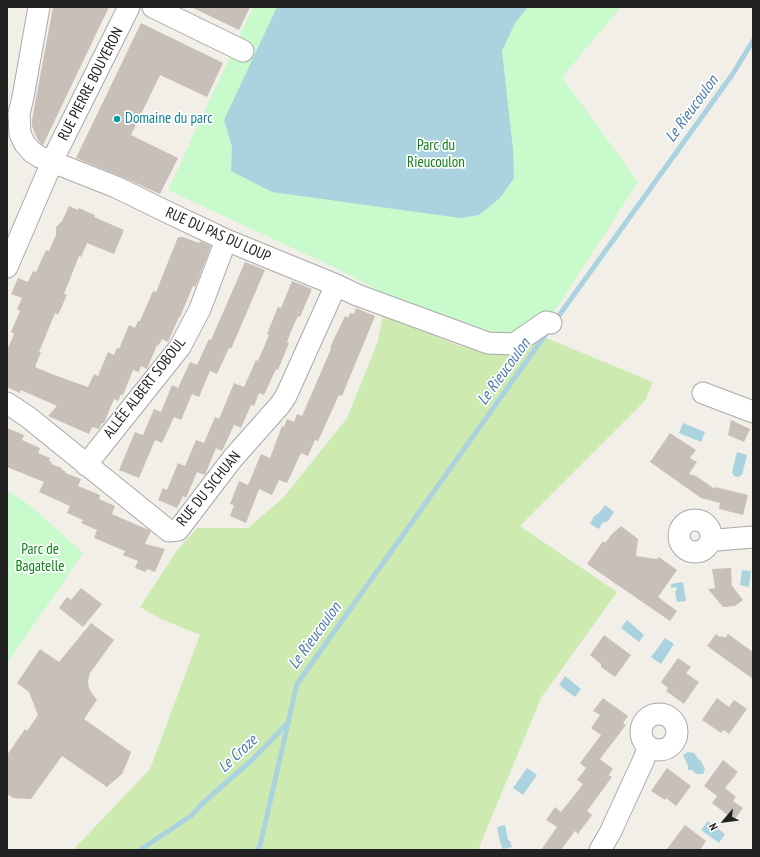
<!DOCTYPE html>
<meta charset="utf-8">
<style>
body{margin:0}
#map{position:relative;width:760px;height:857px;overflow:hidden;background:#f2efe9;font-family:"PT Sans Narrow",sans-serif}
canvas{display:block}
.frame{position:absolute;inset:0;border:8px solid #222;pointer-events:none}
.north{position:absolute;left:704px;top:801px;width:40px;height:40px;-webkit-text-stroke:3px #fff;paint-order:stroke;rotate:242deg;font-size:11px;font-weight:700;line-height:16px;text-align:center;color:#222}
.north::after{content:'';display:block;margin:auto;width:14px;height:18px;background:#222;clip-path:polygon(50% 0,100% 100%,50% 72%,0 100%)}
</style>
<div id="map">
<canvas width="760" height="857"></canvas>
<div class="frame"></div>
<div class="north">N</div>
</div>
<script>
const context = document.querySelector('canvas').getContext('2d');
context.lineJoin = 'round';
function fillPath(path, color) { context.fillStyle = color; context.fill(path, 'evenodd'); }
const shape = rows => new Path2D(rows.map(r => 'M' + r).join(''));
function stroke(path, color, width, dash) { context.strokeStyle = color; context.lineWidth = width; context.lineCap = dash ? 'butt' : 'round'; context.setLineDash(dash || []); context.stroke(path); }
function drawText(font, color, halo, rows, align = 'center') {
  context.font = font + ' "PT Sans Narrow",sans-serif'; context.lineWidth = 3.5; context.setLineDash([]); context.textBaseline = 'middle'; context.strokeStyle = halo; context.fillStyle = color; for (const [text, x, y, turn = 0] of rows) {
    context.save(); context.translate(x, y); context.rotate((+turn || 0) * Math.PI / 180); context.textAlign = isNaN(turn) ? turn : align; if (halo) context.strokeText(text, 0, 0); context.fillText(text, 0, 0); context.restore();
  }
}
const grass = shape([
 [383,314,462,347,466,342,539,335,653,382,645,401,520,526,617,592,541,698,478,850,73,850,150,769,200,635,161,619,140,607,178,549,197,528,248,528,283,498,347,418,378,341]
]);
const park = shape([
 [253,7,621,7,562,77,638,182,539,335,501,342,385,295,342,271,168,190],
 [7,490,32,507,83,553,7,664]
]);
const water = shape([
 [277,7,528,7,515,23,502,51,513,149,514,178,500,198,479,215,460,218,272,192,231,171,232,147,224,120],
 [683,423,705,432,701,442,679,433],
 [737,452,747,455,742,475,738,477,734,476,732,472],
 [605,505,614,512,608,521,602,523,599,529,590,524,594,516,599,513],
 [742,570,751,571,749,587,740,585],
 [683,582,686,601,677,602,675,592,677,589,676,587,671,588,671,584],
 [627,620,644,635,639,642,621,628],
 [665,638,674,644,661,664,651,657],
 [565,676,581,689,575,697,559,685],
 [688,752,694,753,698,759,701,761,705,769,703,774,696,774,692,770,688,770,688,766,683,755],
 [527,768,537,775,523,795,513,788],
 [708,821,725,834,719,843,701,830],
 [505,825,508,840,510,841,512,847,503,849,500,842,497,827]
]);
const stream = shape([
 [555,321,732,75,753,41],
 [140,850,191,816,204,802,253,759,287,724],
 [257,850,260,846,297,684,548,331]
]);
const building = shape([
 [53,7,109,7,43,145,40,143,35,134,32,126,32,120],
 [191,7,250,7,239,30],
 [141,23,223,63,207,97,160,75,131,135,178,158,160,194,120,176,76,158],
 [69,206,78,210,79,208,95,215,94,217,124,230,114,254,87,243,81,257,79,256,64,294,67,295,58,315,55,313,39,352,41,352,35,367,57,376,88,387,94,374,98,376,108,352,114,355,117,348,119,349,129,325,135,328,138,321,140,321,153,291,156,292,178,237,183,237,199,243,200,241,211,246,197,283,195,287,193,286,180,317,179,317,168,342,162,339,158,346,157,345,147,369,141,366,139,372,133,370,123,395,121,394,118,401,114,399,104,423,102,423,99,429,92,427,89,434,48,416,57,406,21,390,20,393,7,387,7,350,14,334,11,332,20,311,17,309,22,298,11,294,18,278,28,282,33,271,36,272,46,250,49,251,56,235,56,227,62,221],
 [245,262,265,270,231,349,229,348,217,374,210,371,199,397,192,394,181,420,174,417,162,443,155,440,139,478,119,470,135,432,143,435,154,409,161,412,172,385,178,388,190,362,197,365,209,339,211,340],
 [292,281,312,289,300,317,298,316,292,329,287,342,289,343,278,370,276,369,264,395,259,393,254,406,251,405,241,428,234,425,222,451,216,448,205,475,197,472,186,498,183,496,177,508,158,500,163,488,167,490,178,463,185,466,196,440,204,443,215,417,219,419,234,383,244,387,256,360,258,361,269,335,267,334,278,307,281,308],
 [356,308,375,316,342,396,339,395,318,441,315,440,308,456,301,453,287,483,279,480,272,495,259,489,246,523,230,516,234,505,230,504,239,481,248,485,261,454,270,458,282,426,284,427,287,419,294,422,297,414,302,416,331,349,330,348,334,339,345,316,348,318,350,313,354,314],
 [731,420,750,429,744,442,728,435],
 [7,428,24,435,22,440,40,448,38,453,50,458,49,461,52,462,51,464,62,468,61,469,66,472,65,473,81,479,78,486,100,495,99,499,115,506,112,514,151,531,145,544,165,549,155,572,147,569,146,572,135,568,138,561,123,555,125,551,94,538,97,530,81,523,83,520,67,513,70,506,39,492,44,482,7,467],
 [670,433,696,450,690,458,697,462,689,474,696,476,715,489,715,487,748,495,743,515,719,509,720,503,701,498,650,462],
 [621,526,638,539,636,556,657,559,659,557,677,570,658,597,677,611,670,621,587,564,603,541,605,543,612,534],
 [731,568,732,586,743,600,735,606,723,607,708,589,715,588,712,569],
 [81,588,102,604,83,627,59,608,67,597,71,600],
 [91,623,114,640,90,673,88,681,89,688,91,692,97,700,84,719,131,752,129,758,122,774,107,787,62,756,31,799,13,798,7,794,7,755,25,729,27,731,38,715,29,692,17,683,40,649,59,662],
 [716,634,720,637,722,636,725,638,728,634,753,652,753,679,707,646],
 [604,635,631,655,615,677,601,667,601,664,590,655],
 [678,658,691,667,686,673,699,682,684,704,666,691,668,688,661,682],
 [603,698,628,716,623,723,626,725,600,759,613,769,609,775,612,777,587,811,592,815,578,834,575,831,561,850,541,850,557,827,546,820,555,807,561,812,583,784,577,780,586,768,580,763,601,735,591,728,600,715,593,711],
 [717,698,729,707,734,700,747,709,729,734,724,730,721,733,702,720],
 [723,760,738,772,725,788,736,797,733,801,743,808,734,820,712,803,717,796,704,786],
 [667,768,691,786,676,806,666,798,665,800,651,791],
 [685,825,706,841,700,850,666,850]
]);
const minor = shape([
 [39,7,23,97,19,114,20,134,25,144,32,152,40,157,116,187,163,210,226,240,336,285,357,295,488,343,514,344,546,322,551,323],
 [153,7,243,51],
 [7,267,56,153,129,7],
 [703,393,753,412],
 [7,403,28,417,169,531,178,530,233,458,280,405,286,396,336,285],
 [86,465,180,347,200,309,226,240],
 '679 536a16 16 0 1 1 32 0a16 16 0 1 1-32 0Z',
 [712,538,717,540,753,537],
 '641 732a18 18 0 1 1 36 0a18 18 0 1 1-36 0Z',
 [600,850,610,833,644,759,648,747]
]);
const markers = [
 [117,119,4,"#0f9aa8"]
];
const streetNames = [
 ["RUE PIERRE BOUYERON",91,84,-63],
 ["RUE DU PAS DU LOUP",218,235,24],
 ["ALLÉE ALBERT SOBOUL",145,388,-52],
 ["RUE DU SICHUAN",209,489,-51]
];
const cultureNames = [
 ["Domaine du parc",125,119]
];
const parkNames = [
 ["Parc du",436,146],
 ["Rieucoulon",436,163],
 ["Parc de",40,550],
 ["Bagatelle",40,567]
];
const waterNames = [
 ["Le Rieucoulon",692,109,-54],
 ["Le Rieucoulon",504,372,-54],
 ["Le Rieucoulon",315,636,-54],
 ["Le Croze",238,754,-43]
];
fillPath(grass, '#cdebb0');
fillPath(park, '#c8facc');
fillPath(water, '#aad3df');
stroke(stream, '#aad3df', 5);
fillPath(building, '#c7bfb8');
stroke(minor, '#a9a9a9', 23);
stroke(minor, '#fff', 21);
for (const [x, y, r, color] of markers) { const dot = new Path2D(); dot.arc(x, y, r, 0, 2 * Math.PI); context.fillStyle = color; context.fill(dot); stroke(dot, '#fff', 1.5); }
drawText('15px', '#222', '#fff', streetNames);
drawText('15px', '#0d838f', '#fff', cultureNames, 'left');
drawText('15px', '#0c8416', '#fff', parkNames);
drawText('italic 16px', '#4a7aab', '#fff', waterNames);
</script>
